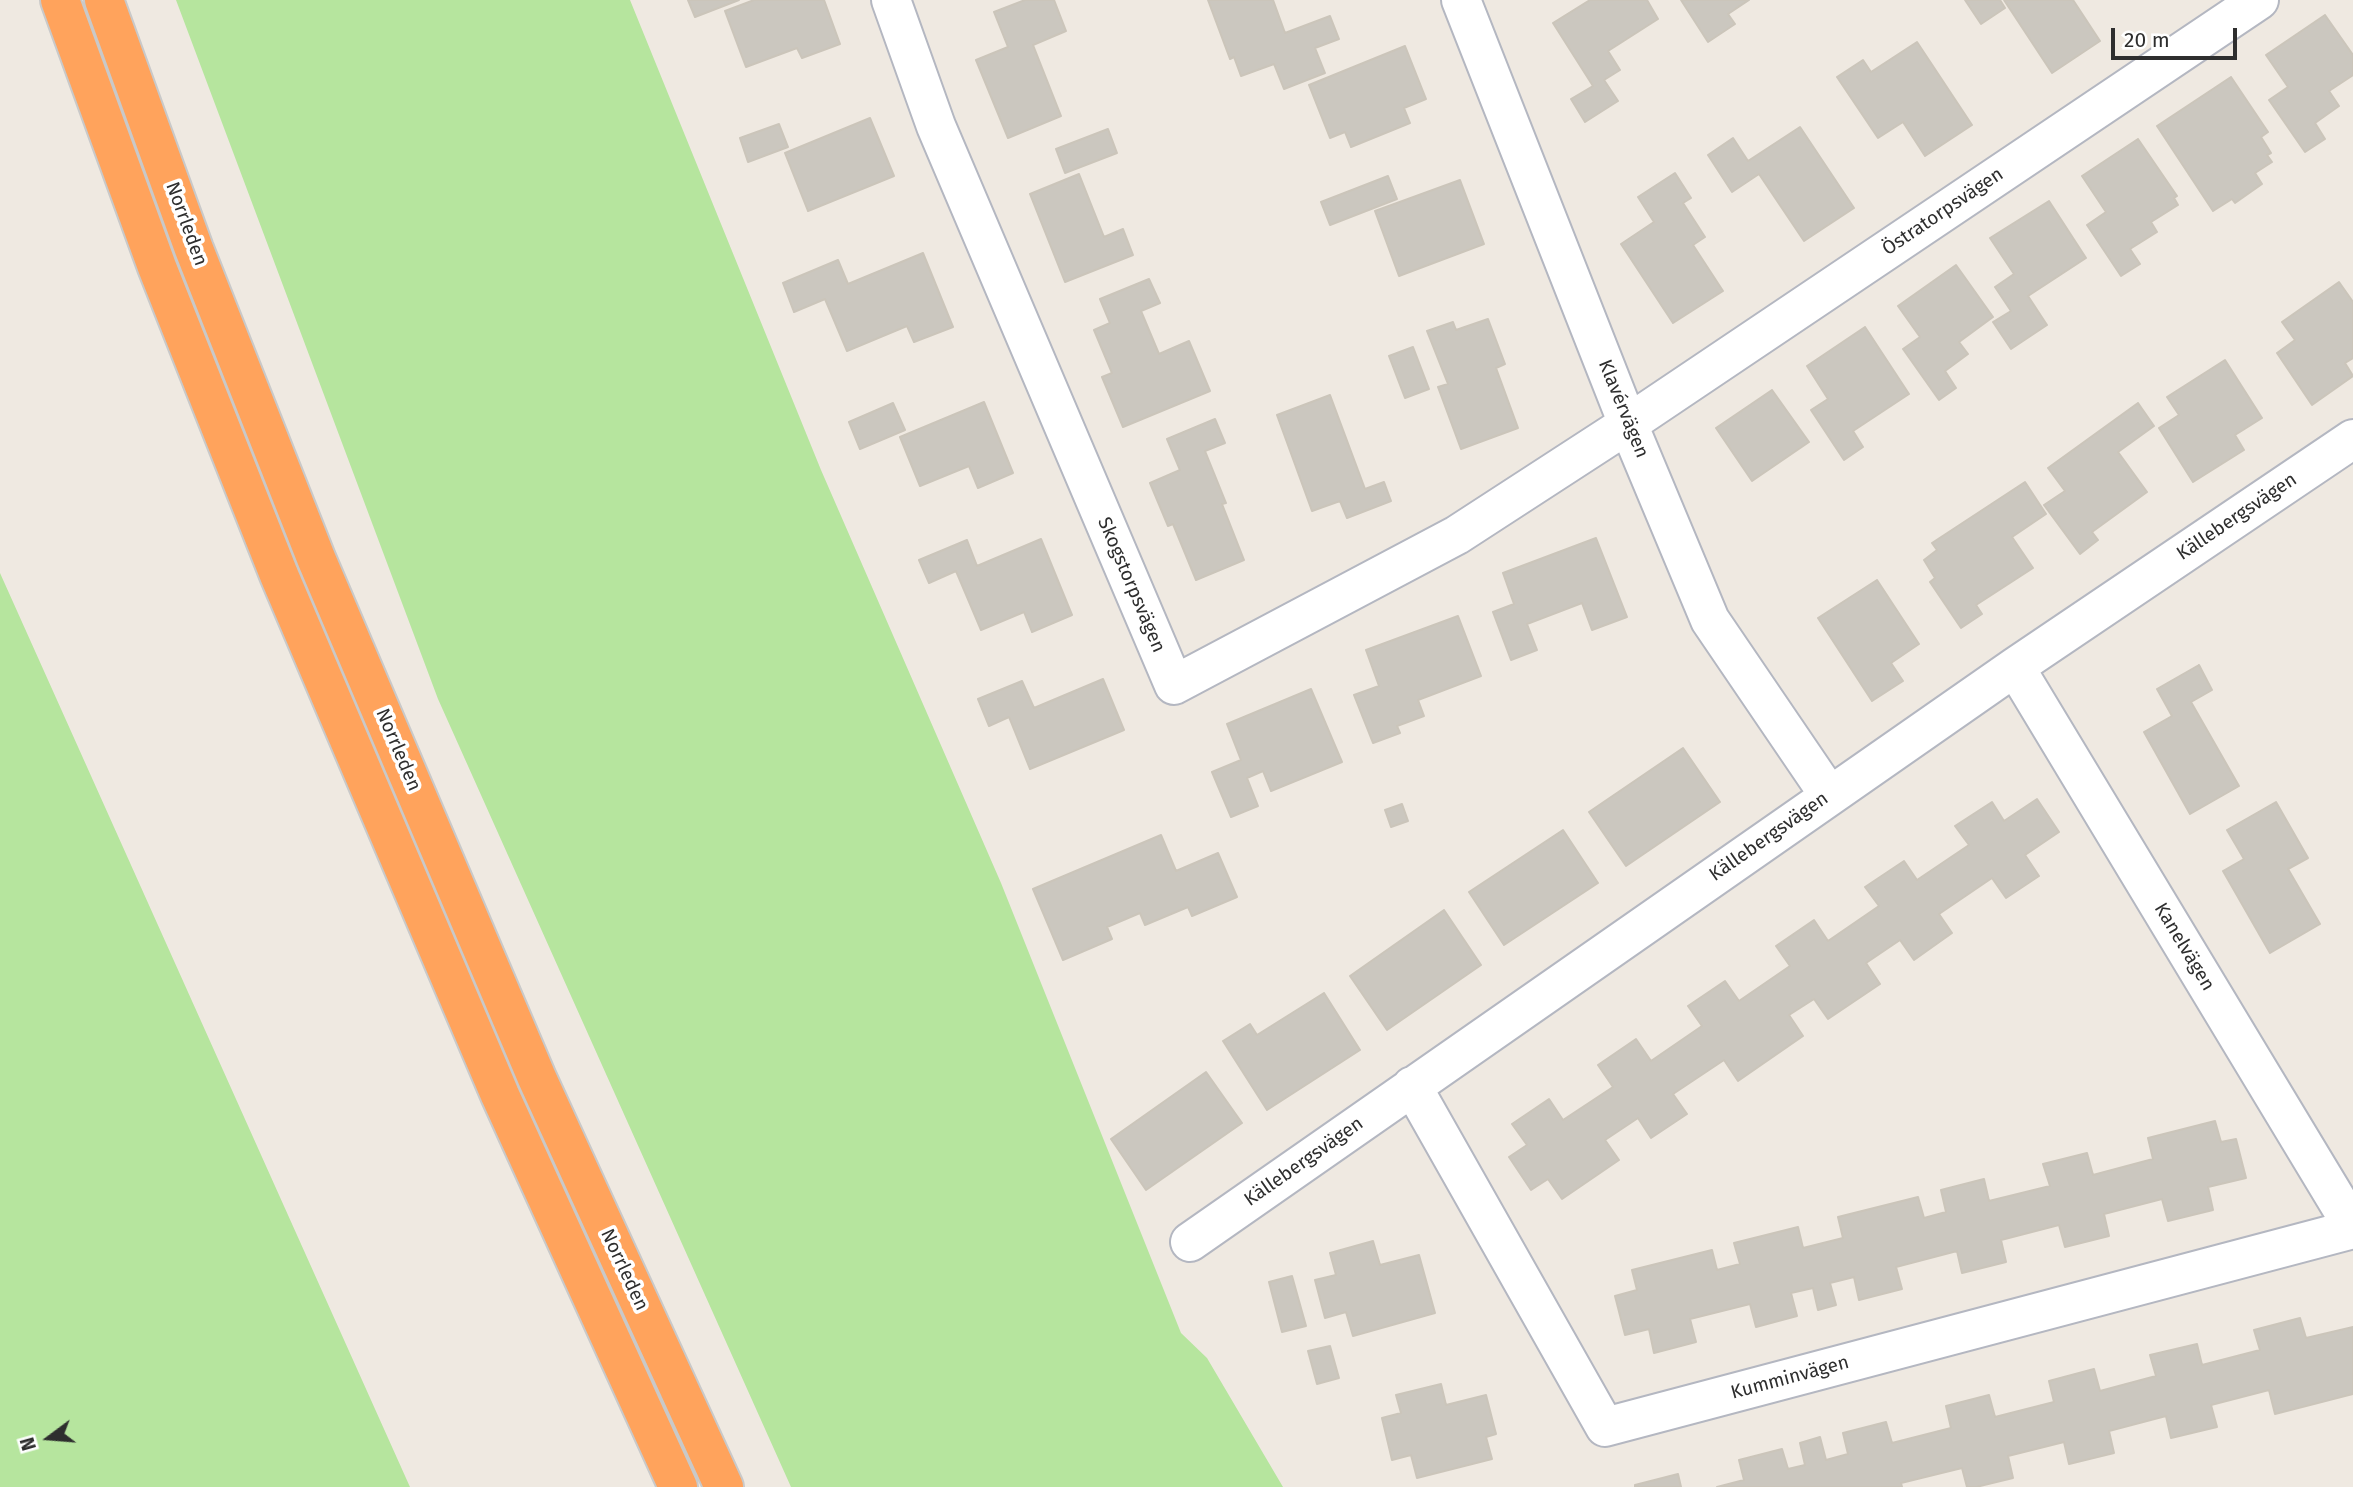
<!DOCTYPE html>
<meta charset="utf-8">
<style>
body{margin:0}
#map{position:relative;width:2353px;height:1487px;overflow:hidden;background:#efe9e1;font-family:"Fira Sans",sans-serif}
canvas{display:block}
.north{position:absolute;left:14px;top:1403px;width:70px;height:70px;-webkit-text-stroke:5px #fff;paint-order:stroke;rotate:254deg;font-size:19px;font-weight:700;line-height:28px;text-align:center;color:#2e2e2e}
.north::after{content:'';display:block;margin:auto;width:24px;height:32px;background:#2e2e2e;clip-path:polygon(50% 0,100% 100%,50% 72%,0 100%)}
.scale{position:absolute;left:2111px;top:28px;width:126px;height:32px;box-sizing:border-box;border:4px solid #2e2e2e;border-top:0;padding-left:9px;font-size:21px;line-height:24px;white-space:nowrap;color:#2e2e2e;-webkit-text-stroke:5px #fff;paint-order:stroke}
</style>
<div id="map">
<canvas width="2353" height="1487"></canvas>
<div class="north">N</div>
<div class="scale">20 m</div>
</div>
<script>
const context = document.querySelector('canvas').getContext('2d');
context.lineJoin = 'round';
function fillPath(path, color) { context.fillStyle = color; context.fill(path, 'evenodd'); }
const shape = rows => new Path2D(rows.map(r => 'M' + r).join(''));
function stroke(path, color, width, dash) { context.strokeStyle = color; context.lineWidth = width; context.lineCap = dash ? 'butt' : 'round'; context.setLineDash(dash || []); context.stroke(path); }
function drawText(font, color, halo, rows, align = 'center') {
  context.font = font + ' "Fira Sans",sans-serif'; context.lineWidth = 7; context.setLineDash([]); context.textBaseline = 'middle'; context.strokeStyle = halo; context.fillStyle = color; for (const [text, x, y, turn = 0] of rows) {
    context.save(); context.translate(x, y); context.rotate((+turn || 0) * Math.PI / 180); context.textAlign = isNaN(turn) ? turn : align; if (halo) context.strokeText(text, 0, 0); context.fillText(text, 0, 0); context.restore();
  }
}
const green = shape([
 [176,0,630,0,821,470,1001,883,1181,1333,1207,1358,1283,1487,791,1487,438,699],
 [0,573,410,1487,0,1487]
]);
const building = shape([
 [688,0,739,0,695,17,688,0],
 [754,0,824,0,840,44,802,58,797,48,746,67,725,11,754,0],
 [1025,0,1054,0,1066,31,1033,45,1061,116,1008,138,976,60,1008,47,994,12,1025,0],
 [1208,0,1273,0,1285,33,1330,16,1339,39,1315,48,1325,73,1284,89,1274,64,1241,76,1234,57,1230,59,1208,0],
 [1590,0,1647,0,1658,19,1608,51,1620,70,1604,80,1618,101,1585,122,1571,99,1593,86,1553,23,1590,0],
 [1681,0,1749,0,1728,14,1735,24,1708,42,1681,0],
 [1965,0,2000,0,2005,8,1981,24,1965,0],
 [2004,0,2073,0,2100,41,2052,73,2004,0],
 [2325,15,2353,55,2353,75,2329,91,2339,106,2315,123,2325,139,2305,152,2269,100,2288,87,2266,55,2325,15],
 [1917,42,1972,125,1925,156,1903,122,1878,138,1837,77,1863,60,1871,72,1917,42],
 [1405,46,1426,99,1404,108,1410,123,1351,147,1345,132,1330,138,1309,85,1405,46],
 [2231,77,2268,132,2261,137,2271,153,2267,155,2272,162,2255,173,2262,184,2235,203,2232,199,2213,211,2157,126,2231,77],
 [870,118,894,176,808,211,785,153,870,118],
 [779,124,788,147,748,162,740,138,779,124],
 [1800,127,1854,208,1804,241,1759,174,1732,192,1708,155,1733,138,1748,161,1800,127],
 [1108,129,1117,153,1065,173,1056,149,1108,129],
 [2138,139,2177,196,2174,198,2178,205,2151,222,2157,232,2130,249,2140,264,2121,276,2087,225,2106,212,2082,176,2138,139],
 [1675,173,1691,198,1683,203,1705,237,1693,245,1723,291,1673,323,1621,244,1654,222,1638,197,1675,173],
 [1079,174,1104,237,1123,229,1133,255,1065,282,1030,194,1079,174],
 [1388,176,1397,199,1330,225,1321,202,1388,176],
 [1460,180,1484,244,1399,276,1375,211,1460,180],
 [2049,201,2086,258,2028,296,2047,325,2011,349,1993,322,2011,311,1995,287,2014,274,1990,238,2049,201],
 [923,253,953,327,914,342,907,326,847,351,825,299,794,312,783,283,838,260,848,284,923,253],
 [1956,265,1993,317,1959,342,1968,354,1945,371,1956,388,1939,400,1903,349,1920,337,1898,306,1956,265],
 [1149,279,1160,303,1141,311,1159,354,1189,341,1210,391,1123,427,1102,377,1112,373,1094,330,1110,323,1100,299,1149,279],
 [2339,282,2353,302,2353,358,2345,363,2353,376,2312,405,2277,353,2295,340,2282,322,2339,282],
 [1488,319,1505,364,1496,368,1518,428,1461,449,1438,387,1448,384,1427,331,1453,322,1456,330,1488,319],
 [1865,327,1909,394,1853,431,1863,447,1844,460,1811,410,1828,399,1807,366,1865,327],
 [1413,347,1429,389,1405,398,1389,356,1413,347],
 [2225,360,2262,418,2235,435,2244,450,2193,482,2159,428,2179,415,2167,397,2225,360],
 [1772,390,1809,442,1752,481,1716,428,1772,390],
 [1330,395,1365,489,1384,482,1391,501,1347,518,1340,501,1312,511,1277,415,1330,395],
 [984,402,1013,473,978,488,969,466,920,486,900,437,984,402],
 [893,403,905,430,860,449,849,422,893,403],
 [2138,403,2154,426,2118,452,2147,492,2092,532,2098,540,2080,554,2044,505,2065,491,2048,468,2138,403],
 [1215,419,1225,443,1205,451,1226,503,1222,504,1244,560,1196,580,1173,524,1168,526,1150,483,1180,470,1167,439,1215,419],
 [2025,482,2046,514,2012,537,2033,568,1976,605,1982,614,1961,628,1930,582,1935,578,1924,560,1937,550,1932,543,2025,482],
 [1596,538,1627,617,1592,630,1582,603,1527,624,1537,650,1511,660,1493,612,1514,604,1503,573,1596,538],
 [1041,539,1072,615,1032,632,1024,612,981,630,956,571,929,583,919,560,967,540,977,566,1041,539],
 [1877,580,1919,644,1891,663,1903,681,1872,701,1818,618,1877,580],
 [1458,616,1481,676,1418,700,1424,716,1397,726,1400,733,1373,743,1354,695,1379,686,1366,650,1458,616],
 [2199,665,2212,690,2191,702,2239,786,2190,814,2144,732,2172,716,2157,689,2199,665],
 [1103,679,1124,730,1030,769,1009,717,989,726,978,699,1022,681,1034,708,1103,679],
 [1311,689,1342,762,1271,791,1263,771,1247,778,1258,806,1231,817,1212,772,1241,760,1227,724,1311,689],
 [1683,748,1720,802,1626,866,1589,812,1683,748],
 [2037,799,2059,832,2025,855,2039,876,2006,898,1992,878,1939,914,1952,933,1914,960,1900,940,1866,963,1880,984,1828,1019,1814,999,1789,1015,1803,1036,1738,1081,1724,1060,1673,1094,1687,1114,1651,1138,1638,1118,1605,1140,1619,1160,1562,1199,1548,1179,1531,1190,1509,1157,1527,1145,1512,1124,1549,1099,1563,1120,1613,1087,1598,1065,1636,1039,1651,1061,1702,1026,1688,1006,1725,981,1739,1001,1790,966,1776,946,1814,920,1828,941,1879,906,1865,887,1904,861,1917,880,1969,845,1955,826,1992,802,2004,821,2037,799],
 [2276,802,2308,858,2288,869,2320,924,2270,953,2223,871,2244,859,2227,830,2276,802],
 [1402,804,1408,821,1391,827,1385,810,1402,804],
 [1563,830,1598,883,1504,945,1469,892,1563,830],
 [1161,835,1176,871,1218,853,1237,897,1192,916,1188,907,1145,925,1140,913,1107,927,1112,939,1063,960,1033,889,1161,835],
 [1444,910,1481,965,1387,1030,1350,976,1444,910],
 [1324,993,1360,1050,1267,1110,1223,1041,1250,1024,1257,1035,1324,993],
 [1206,1072,1242,1123,1146,1190,1111,1139,1206,1072],
 [2215,1121,2221,1142,2236,1139,2246,1178,2208,1187,2213,1210,2168,1221,2162,1199,2104,1214,2109,1236,2065,1247,2059,1225,2001,1240,2006,1262,1962,1273,1957,1251,1896,1267,1902,1289,1859,1300,1854,1277,1830,1283,1836,1305,1818,1310,1813,1288,1791,1293,1797,1316,1756,1327,1750,1304,1690,1319,1696,1342,1654,1353,1649,1329,1625,1335,1615,1296,1637,1290,1632,1270,1712,1250,1717,1270,1740,1264,1734,1243,1798,1227,1803,1248,1843,1238,1838,1217,1918,1197,1924,1218,1946,1212,1941,1190,1984,1179,1989,1201,2050,1186,2043,1164,2087,1153,2093,1175,2153,1159,2148,1138,2215,1121],
 [1373,1241,1380,1265,1419,1255,1435,1313,1353,1336,1346,1312,1325,1318,1315,1280,1336,1275,1330,1253,1373,1241],
 [1292,1276,1306,1326,1282,1332,1269,1282,1292,1276],
 [2300,1318,2306,1338,2353,1327,2353,1394,2275,1414,2269,1390,2211,1405,2217,1427,2171,1438,2166,1416,2109,1431,2114,1453,2069,1464,2064,1442,2008,1456,2013,1478,1976,1487,1967,1487,1962,1468,1901,1483,1902,1487,1717,1487,1744,1480,1739,1460,1782,1449,1788,1469,1805,1465,1800,1443,1820,1437,1826,1460,1848,1454,1843,1433,1886,1422,1892,1443,1951,1428,1946,1406,1989,1395,1995,1417,2054,1402,2049,1381,2094,1369,2100,1391,2156,1376,2150,1355,2197,1344,2202,1365,2260,1350,2254,1330,2300,1318],
 [1330,1346,1339,1378,1317,1384,1308,1351,1330,1346],
 [1441,1384,1446,1405,1486,1395,1496,1434,1486,1437,1492,1459,1417,1478,1411,1455,1392,1460,1382,1418,1401,1413,1396,1395,1441,1384],
 [1678,1474,1681,1487,1635,1487,1635,1485,1678,1474]
]);
const minor = shape([
 [891,0,936,126,1174,685,1457,535,1628,424,2259,0],
 [1461,0,1628,424,1710,620,1829,795],
 [2015,667,2353,1227],
 [1412,1086,1605,1427,2353,1229],
 [1190,1242,2015,667,2353,439]
]);
const highway = shape([
 [60,0,157,267,279,575,500,1095,678,1487],
 [104,0,194,249,316,558,537,1078,724,1487]
]);
const streetNames = [
 ["Östratorpsvägen",1943,212,-34],
 ["Norrleden",186,224,70],
 ["Klavérvägen",1623,409,68],
 ["Källebergsvägen",2237,517,-34],
 ["Skogstorpsvägen",1131,585,67],
 ["Norrleden",398,750,67],
 ["Källebergsvägen",1769,837,-35],
 ["Kanelvägen",2184,947,59],
 ["Källebergsvägen",1304,1162,-35],
 ["Norrleden",624,1270,65],
 ["Kumminvägen",1790,1378,-15]
];
fillPath(green, '#b6e59e');
fillPath(building, '#cbc7bf');
stroke(building, '#cbc5ba', 2);
stroke(minor, '#b4b7c1', 42);
stroke(highway, '#c9c9c9', 42);
stroke(minor, '#fff', 38);
stroke(highway, '#ffa35c', 38);
drawText('19px', '#2e2e2e', '#fff', streetNames);
</script>
